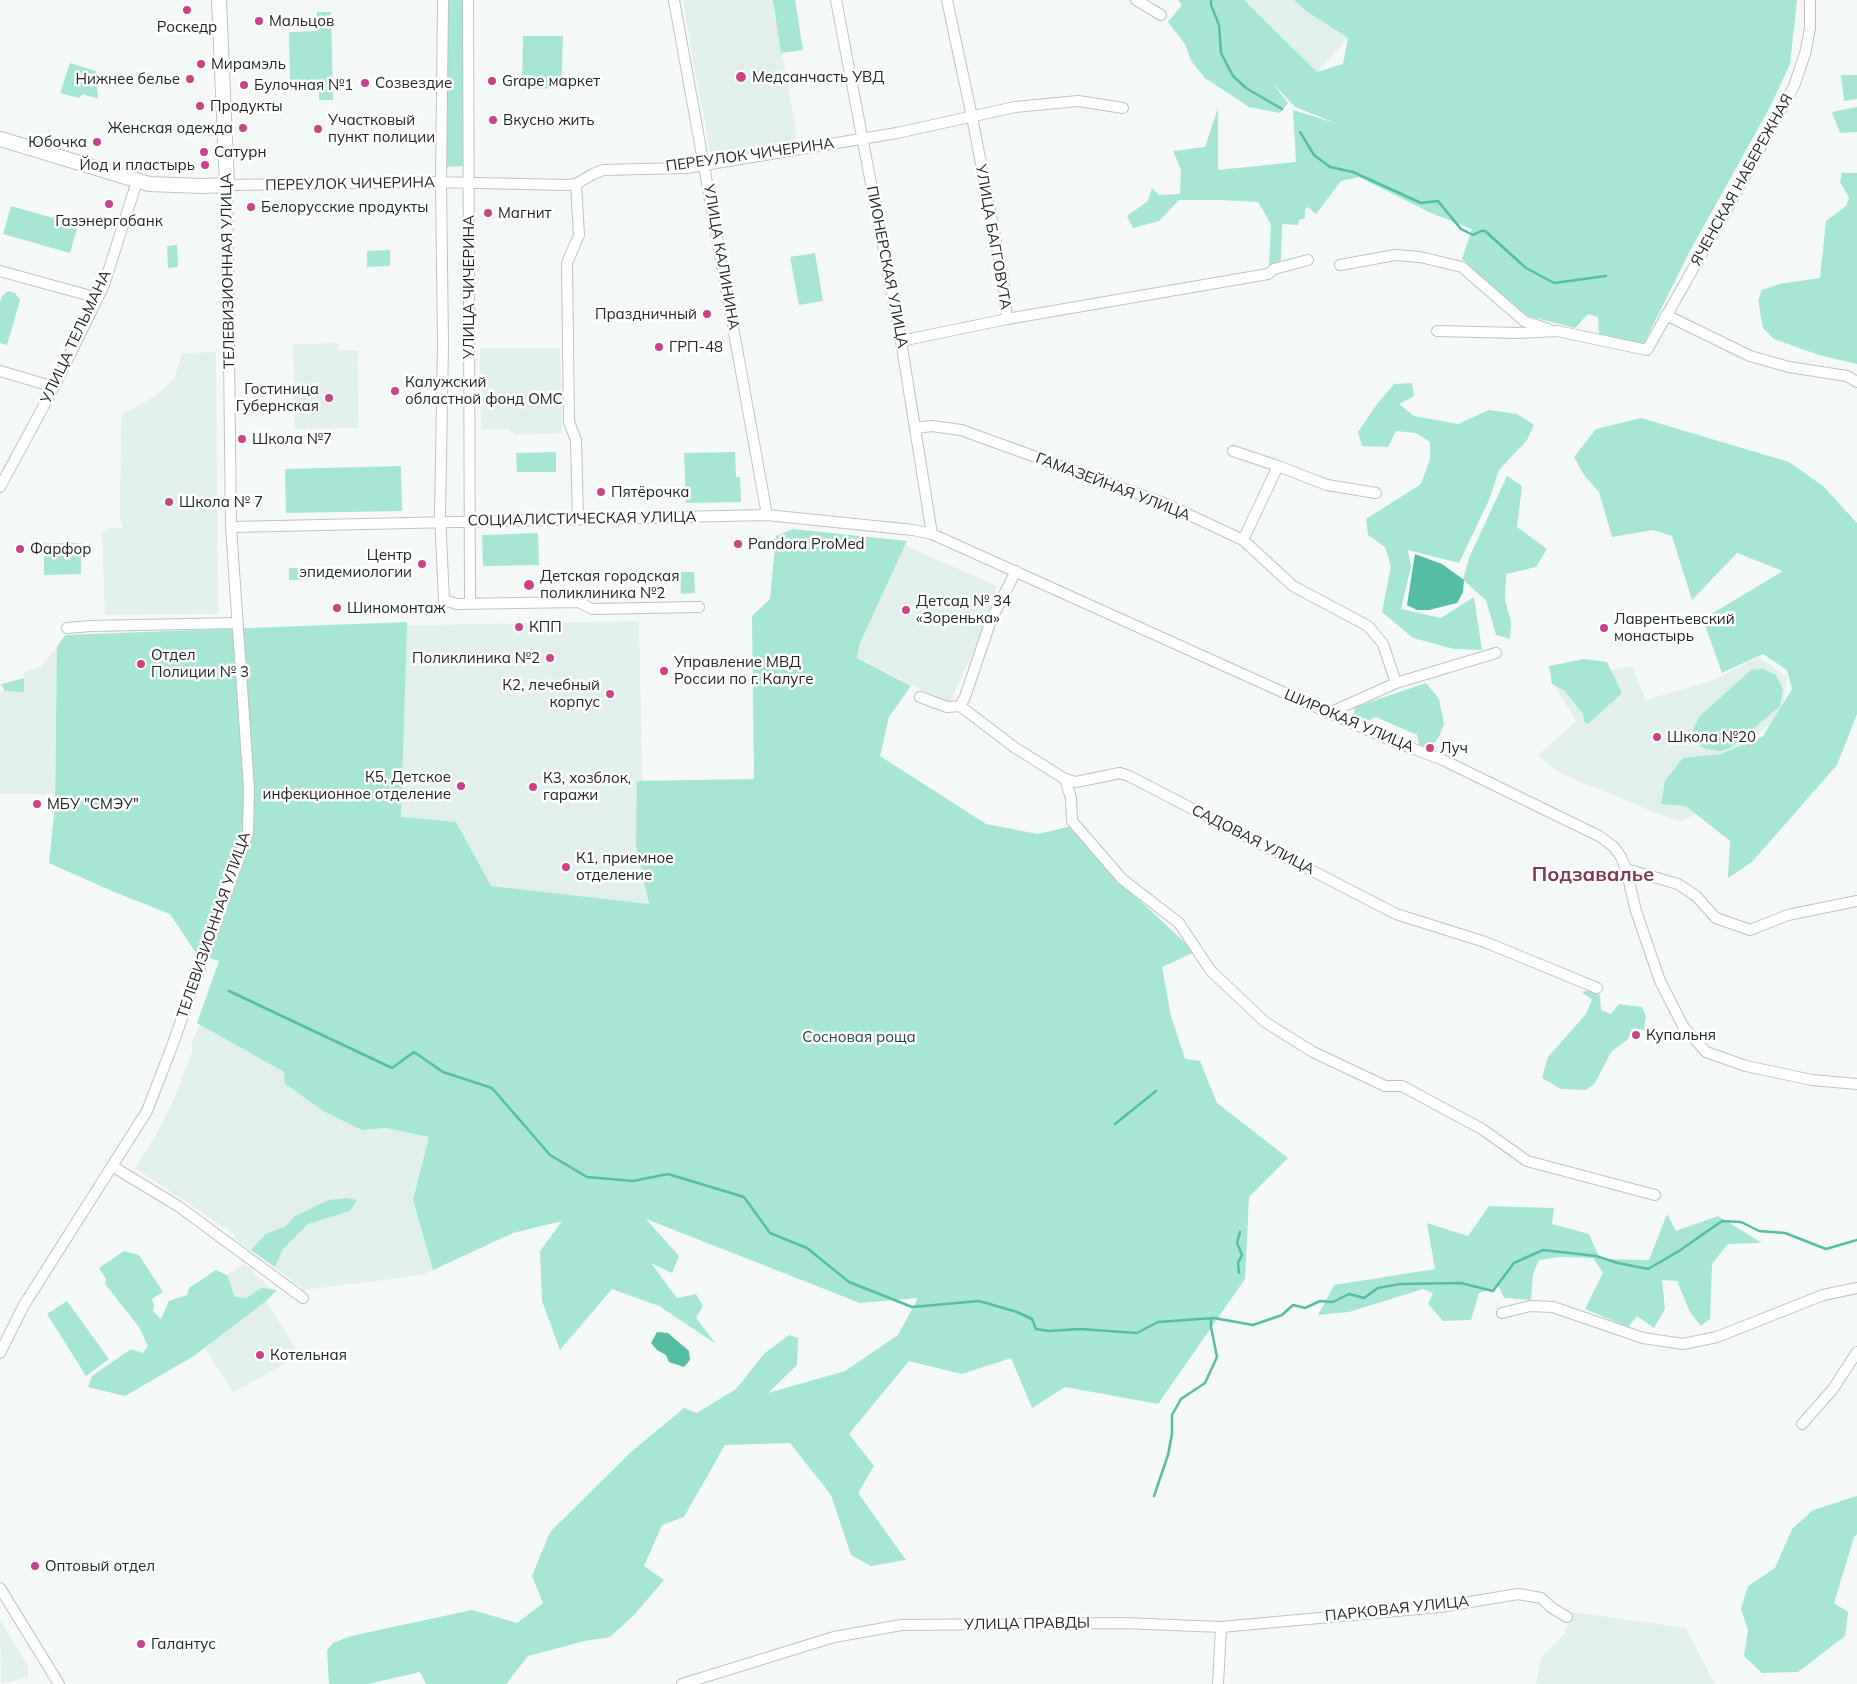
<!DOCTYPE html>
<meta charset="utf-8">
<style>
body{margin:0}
canvas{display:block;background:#f4f9f8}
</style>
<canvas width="1857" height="1684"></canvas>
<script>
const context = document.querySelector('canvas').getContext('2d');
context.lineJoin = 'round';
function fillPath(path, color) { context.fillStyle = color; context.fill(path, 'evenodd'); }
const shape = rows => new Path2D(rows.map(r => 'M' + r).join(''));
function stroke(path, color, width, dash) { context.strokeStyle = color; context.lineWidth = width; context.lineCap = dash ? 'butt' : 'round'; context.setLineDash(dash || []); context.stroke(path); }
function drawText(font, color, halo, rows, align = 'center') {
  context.font = font + ' Mulish,sans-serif'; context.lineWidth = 5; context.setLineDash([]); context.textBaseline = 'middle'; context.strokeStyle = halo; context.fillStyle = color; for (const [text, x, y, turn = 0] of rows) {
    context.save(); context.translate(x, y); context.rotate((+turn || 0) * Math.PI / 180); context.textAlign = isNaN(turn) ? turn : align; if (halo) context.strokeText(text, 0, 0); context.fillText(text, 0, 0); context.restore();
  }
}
const built = shape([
 [683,0,773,0,798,144,710,156,702,102,700,101],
 [1244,0,1309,0,1309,13,1348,38,1317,72],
 [338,343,339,350,358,351,359,428,295,429,293,344],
 [480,348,560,348,562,433,515,435,508,429,481,430],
 [216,352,218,614,105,615,102,533,108,528,122,528,122,522,120,521,121,415,157,395,174,379,182,353],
 [898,542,997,586,977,644,949,704,858,658,816,634],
 [639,621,642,764,646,859,650,911,469,895,280,834,372,626],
 [57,647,55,794,0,794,0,691,24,692,24,672,40,667],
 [1759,657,1787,677,1782,712,1718,773,1710,808,1681,821,1656,813,1564,775,1546,763,1538,755,1576,721,1551,680,1589,675,1632,666,1646,700,1713,680],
 [200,1024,284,1072,285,1084,325,1112,362,1130,386,1128,429,1137,413,1200,433,1270,423,1275,304,1290,275,1267,234,1239,235,1235,135,1168,157,1133,175,1096,193,1049,191,1045],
 [244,1264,272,1289,266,1301,300,1355,233,1393,205,1348,247,1315,221,1279],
 [1573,1612,1686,1628,1715,1684,1536,1684,1541,1658,1565,1633],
 [0,1620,28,1666,28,1677,1,1684]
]);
const green = shape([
 [443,0,469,0,468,166,441,167],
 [773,0,795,0,803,50,781,53],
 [1178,0,1244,0,1317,72,1343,64,1348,38,1309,13,1294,0,1797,0,1790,64,1770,107,1691,249,1643,345,1599,336,1598,317,1588,314,1575,328,1528,316,1485,281,1462,259,1472,229,1431,213,1359,177,1341,181,1316,214,1308,207,1305,209,1305,218,1299,220,1298,225,1282,224,1281,260,1274,265,1269,265,1271,224,1258,202,1219,200,1179,200,1159,221,1133,228,1127,216,1148,201,1152,188,1159,195,1180,194,1181,170,1173,151,1205,147,1218,108,1218,170,1296,162,1293,110,1338,124,1295,107,1271,81,1288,103,1280,113,1249,107,1205,78,1191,61,1185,44,1168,22,1182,5],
 [317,12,331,12,333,100,319,100,319,82,290,83,289,32,317,31],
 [523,36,563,36,561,88,522,89],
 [70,63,96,71,98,99,83,94,79,98,60,93],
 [1841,75,1857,75,1857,99,1844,101],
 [1857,107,1857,132,1840,133,1832,112],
 [1842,173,1857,173,1857,364,1819,355,1774,339,1763,328,1758,300,1762,290,1779,284,1820,278,1826,221,1846,206,1849,197,1840,182],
 [11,206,78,225,70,253,3,234],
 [177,245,178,267,168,268,167,246],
 [390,250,390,266,367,267,367,251],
 [815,253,823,301,799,305,790,257],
 [8,291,15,293,20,300,7,345,0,343,0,303,2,296],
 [1412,383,1414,396,1399,404,1414,416,1458,424,1489,410,1517,414,1534,425,1527,440,1499,470,1489,500,1459,563,1408,550,1411,567,1401,609,1441,618,1474,597,1482,650,1454,649,1413,638,1382,612,1391,566,1385,547,1368,535,1366,519,1421,484,1430,459,1430,442,1416,433,1396,431,1388,447,1362,446,1358,432,1377,404,1394,384],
 [1641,418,1789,462,1823,486,1857,523,1857,714,1837,765,1752,862,1728,878,1730,841,1686,806,1661,804,1665,781,1683,758,1721,754,1763,736,1792,689,1787,670,1763,654,1722,673,1703,619,1783,571,1737,553,1692,600,1672,536,1653,530,1612,537,1599,492,1584,475,1574,457,1596,429],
 [556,452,556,472,517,472,516,453],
 [735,452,736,477,740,477,741,502,686,503,684,453],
 [401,466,402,511,286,513,285,469],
 [1507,476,1522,486,1517,527,1547,549,1536,567,1506,574,1505,600,1511,622,1510,639,1496,635,1486,600,1463,580,1469,558],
 [793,529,907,541,859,645,857,658,911,686,889,717,880,756,986,824,1038,834,1071,826,1121,883,1195,952,1162,967,1171,1016,1185,1059,1200,1061,1217,1103,1288,1158,1249,1197,1245,1279,1158,1404,1065,1387,1032,1408,1011,1358,962,1374,909,1361,849,1434,874,1466,858,1493,906,1560,871,1566,851,1555,831,1495,790,1443,725,1445,684,1517,662,1525,644,1566,664,1580,634,1615,610,1637,585,1641,528,1656,506,1684,426,1684,420,1672,368,1684,329,1684,327,1650,333,1643,351,1636,472,1610,517,1623,543,1603,532,1576,550,1532,631,1452,684,1408,697,1413,736,1389,765,1353,789,1335,798,1338,797,1365,768,1393,845,1371,898,1335,918,1298,860,1303,646,1219,679,1256,672,1273,651,1263,677,1298,696,1294,703,1306,696,1318,716,1344,659,1306,612,1289,560,1350,542,1301,540,1251,562,1221,513,1233,433,1270,413,1200,429,1137,386,1128,362,1130,325,1112,285,1084,284,1072,197,1023,219,961,196,953,170,914,114,892,49,863,55,806,57,647,65,635,407,622,401,817,456,822,491,886,649,904,636,847,637,781,754,779,752,616,770,599,776,536],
 [538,533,539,565,483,566,482,535],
 [44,543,81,543,81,574,44,575],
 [289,568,312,568,312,579,289,580],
 [680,572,694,572,695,593,681,594],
 [1584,659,1607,662,1622,693,1588,724,1584,722,1583,714,1565,691,1552,684,1549,666],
 [1763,669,1776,675,1783,690,1780,706,1730,748,1721,751,1706,749,1700,746,1695,738,1693,730,1699,717,1751,670],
 [24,678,24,692,4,691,3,686,1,686,2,684],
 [1426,683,1439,699,1444,724,1440,735,1433,745,1425,748,1419,746,1417,735,1376,717,1364,722,1357,720,1354,714,1355,707],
 [1590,990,1600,995,1601,1010,1611,1014,1619,1004,1642,1007,1646,1016,1644,1030,1633,1028,1628,1039,1611,1052,1595,1083,1586,1090,1561,1089,1542,1078,1548,1057,1586,1014,1592,1000,1582,992],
 [347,1198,357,1200,350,1211,308,1224,283,1249,275,1267,251,1250,266,1234,286,1226,295,1216,329,1200],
 [1489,1206,1554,1208,1552,1224,1589,1234,1600,1259,1649,1260,1667,1214,1676,1231,1718,1216,1762,1243,1728,1244,1712,1264,1710,1319,1701,1326,1690,1312,1677,1281,1662,1280,1665,1309,1654,1328,1637,1316,1628,1327,1585,1309,1603,1273,1593,1258,1560,1257,1539,1260,1533,1274,1531,1300,1504,1298,1499,1287,1479,1293,1471,1320,1443,1321,1428,1304,1433,1293,1423,1289,1349,1312,1318,1315,1334,1285,1435,1269,1427,1223,1468,1236],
 [124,1251,139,1255,163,1292,152,1299,154,1306,153,1311,161,1319,169,1301,187,1295,189,1288,216,1270,227,1275,235,1297,246,1298,262,1288,277,1290,266,1301,194,1356,125,1396,88,1387,92,1376,131,1349,143,1353,148,1346,139,1327,105,1284,106,1279,99,1268],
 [67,1301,109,1359,86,1376,47,1314],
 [1857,1496,1857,1534,1854,1537,1834,1603,1848,1612,1845,1636,1798,1672,1762,1673,1744,1656,1748,1630,1741,1609,1748,1586,1775,1568,1792,1529,1813,1510]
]);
const water = shape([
 [1415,554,1442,564,1464,580,1463,592,1457,603,1429,610,1417,610,1407,605],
 [657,1332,668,1333,689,1351,690,1360,684,1367,669,1362,666,1355,657,1350,651,1343]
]);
const stream = shape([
 [1211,0,1211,5,1219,25,1221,53,1233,76,1246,88,1282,109],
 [1300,132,1314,155,1330,167,1353,172,1421,203,1438,201,1461,229,1473,235,1481,231,1485,231,1526,268,1554,283,1606,276],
 [229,991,392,1068,414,1052,443,1072,492,1088,550,1155,587,1177,633,1181,668,1174,744,1197,770,1233,807,1248,849,1282,912,1307,979,1301,1017,1312,1032,1319,1036,1329,1049,1331,1080,1329,1137,1333,1158,1322,1214,1318,1253,1325,1282,1315,1293,1305,1305,1308,1320,1301,1333,1302,1349,1294,1364,1298,1378,1288,1400,1284,1461,1283,1493,1291,1514,1263,1543,1250,1596,1256,1618,1263,1648,1269,1679,1251,1722,1221,1741,1222,1759,1231,1785,1233,1826,1249,1857,1240],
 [1115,1124,1156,1091],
 [1239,1273,1238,1263,1242,1255,1237,1243,1240,1232],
 [1154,1496,1168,1455,1172,1434,1172,1415,1181,1399,1205,1383,1217,1357,1211,1327,1211,1318]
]);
const minor = shape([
 [443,0,441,183,443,344,440,515,444,600,457,604,579,602,592,609,699,607],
 [468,0,470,604],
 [674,0,767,515],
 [836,0,901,341,932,534],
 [947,0,972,117,1003,278,1007,319],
 [1136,0,1161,15],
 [576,184,579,235,567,263,568,343,569,422,576,440,578,520],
 [1340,265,1395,255,1420,257,1462,267,1524,321,1548,329],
 [0,271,98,298],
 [1666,315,1750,356,1789,367,1847,376,1857,382],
 [1437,331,1517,333,1557,331,1647,350,1727,209,1794,86,1805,54,1810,28,1810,0],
 [901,341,1007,319,1268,274,1274,269,1308,260],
 [0,371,54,387],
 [915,428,932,426,961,430,1166,504,1243,540,1293,586,1368,626,1383,644,1396,683],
 [1233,451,1278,466,1327,485,1376,493],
 [0,487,54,387,104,285,137,181],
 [231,527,767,515,913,530,932,534,1329,713,1393,741,1443,760,1599,836,1614,847,1621,857,1626,869,1636,911,1660,981,1683,1026,1706,1052,1746,1066,1812,1080,1857,1084],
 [1243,540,1278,466],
 [67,628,90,626,237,623],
 [920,697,947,707,960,706,1014,747,1065,779,1076,782,1120,773,1129,776,1396,914,1485,942,1597,988],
 [960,706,965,697,991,620,1016,571],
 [1329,713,1396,683,1496,653],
 [1065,779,1071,798,1072,821,1122,879,1179,923,1211,971,1265,1022,1313,1052,1385,1086,1402,1086,1454,1114,1482,1129,1527,1161,1655,1195],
 [1626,869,1678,884,1696,896,1716,918,1750,930,1788,915,1857,901],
 [112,1166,178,1206,303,1298],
 [1502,1313,1530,1306,1553,1307,1643,1338,1683,1344,1717,1337,1823,1295,1857,1288],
 [0,1353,24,1305,147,1111,171,1049,248,833,249,789,231,527,227,185,434,182,566,185,576,184,593,174,603,170,686,168,897,133,1015,107,1078,101,1123,108],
 [1802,1424,1833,1389,1857,1352],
 [0,1588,59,1684],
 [682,1684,834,1637,901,1625,1123,1623,1221,1627,1440,1607,1518,1594,1541,1598,1552,1608,1567,1617],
 [1218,1684,1221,1627]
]);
const major = shape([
 [0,139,149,184,202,186,227,185,219,0]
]);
const markers = [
 [187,10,5,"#ca4485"],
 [259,21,5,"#ca4485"],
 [201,64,5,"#ca4485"],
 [741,77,6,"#ca4485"],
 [190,79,5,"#ca4485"],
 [492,81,5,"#ca4485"],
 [365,83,5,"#ca4485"],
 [244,85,5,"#ca4485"],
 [200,106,5,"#ca4485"],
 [493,120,5,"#ca4485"],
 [243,128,5,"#ca4485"],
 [318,129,5,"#ca4485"],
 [97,142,5,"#ca4485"],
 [204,152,5,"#ca4485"],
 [205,165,5,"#ca4485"],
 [109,204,5,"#ca4485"],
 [251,207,5,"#ca4485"],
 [488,213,5,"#ca4485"],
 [707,314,5,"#ca4485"],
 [659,347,5,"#ca4485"],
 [395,391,5,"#ca4485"],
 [329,398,5,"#ca4485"],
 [242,439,5,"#ca4485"],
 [601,492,5,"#ca4485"],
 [169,502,5,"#ca4485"],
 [738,544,5,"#ca4485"],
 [20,549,5,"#ca4485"],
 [422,564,5,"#ca4485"],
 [529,585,6,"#ca4485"],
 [337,608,5,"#ca4485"],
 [906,610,5,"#ca4485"],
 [519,627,5,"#ca4485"],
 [1604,628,5,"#ca4485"],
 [550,658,5,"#ca4485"],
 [141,664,5,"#ca4485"],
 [664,671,5,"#ca4485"],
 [610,694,5,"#ca4485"],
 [1657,737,5,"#ca4485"],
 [1430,748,5,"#ca4485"],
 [461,786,5,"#ca4485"],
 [533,787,5,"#ca4485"],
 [37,804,5,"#ca4485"],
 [566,867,5,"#ca4485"],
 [1636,1035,5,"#ca4485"],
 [260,1355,5,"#ca4485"],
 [35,1566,5,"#ca4485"],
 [141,1644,5,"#ca4485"]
];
const poiNames = [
 ["Мальцов",269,21],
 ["Роскедр",187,27,"center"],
 ["Мирамэль",211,64],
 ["Медсанчасть УВД",752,77],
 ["Нижнее белье",180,79,"right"],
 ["Grape маркет",502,81],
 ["Созвездие",375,83],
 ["Булочная №1",254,85],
 ["Продукты",210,106],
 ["Участковый",328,120],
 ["пункт полиции",328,137],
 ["Вкусно жить",503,120],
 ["Женская одежда",233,128,"right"],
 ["Юбочка",87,142,"right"],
 ["Сатурн",214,152],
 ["Йод и пластырь",195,165,"right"],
 ["Белорусские продукты",261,207],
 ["Магнит",498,213],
 ["Газэнергобанк",109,221,"center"],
 ["Праздничный",697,314,"right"],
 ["ГРП-48",669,347],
 ["Калужский",405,382],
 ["областной фонд ОМС",405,399],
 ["Гостиница",319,389,"right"],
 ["Губернская",319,406,"right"],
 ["Школа №7",252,439],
 ["Пятёрочка",611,492],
 ["Школа № 7",179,502],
 ["Pandora ProMed",748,544],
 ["Фарфор",30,549],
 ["Центр",412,555,"right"],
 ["эпидемиологии",412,572,"right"],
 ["Детская городская",540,576],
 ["поликлиника №2",540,593],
 ["Детсад № 34",916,601],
 ["«Зоренька»",916,618],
 ["Шиномонтаж",347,608],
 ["Лаврентьевский",1614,619],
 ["монастырь",1614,636],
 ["КПП",529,627],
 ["Отдел",151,655],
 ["Полиции № 3",151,672],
 ["Поликлиника №2",540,658,"right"],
 ["Управление МВД",674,662],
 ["России по г. Калуге",674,679],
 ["К2, лечебный",600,685,"right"],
 ["корпус",600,702,"right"],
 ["Школа №20",1667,737],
 ["Луч",1440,748],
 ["К5, Детское",451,777,"right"],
 ["инфекционное отделение",451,794,"right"],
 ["К3, хозблок,",543,778],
 ["гаражи",543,795],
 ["МБУ \"СМЭУ\"",47,804],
 ["К1, приемное",576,858],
 ["отделение",576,875],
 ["Купальня",1646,1035],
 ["Котельная",270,1355],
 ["Оптовый отдел",45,1566],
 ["Галантус",151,1644]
];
const streetNames = [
 ["ПЕРЕУЛОК ЧИЧЕРИНА",750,155,-8],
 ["ЯЧЕНСКАЯ НАБЕРЕЖНАЯ",1742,180,-61],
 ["ПЕРЕУЛОК ЧИЧЕРИНА",350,184,-1],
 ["УЛИЦА БАГГОВУТА",993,237,80],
 ["УЛИЦА КАЛИНИНА",721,257,80],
 ["ПИОНЕРСКАЯ УЛИЦА",887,267,79],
 ["ТЕЛЕВИЗИОННАЯ УЛИЦА",228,271,-91],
 ["УЛИЦА ЧИЧЕРИНА",469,287,-90],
 ["УЛИЦА ТЕЛЬМАНА",76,337,-65],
 ["ГАМАЗЕЙНАЯ УЛИЦА",1113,487,21],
 ["СОЦИАЛИСТИЧЕСКАЯ УЛИЦА",582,519,-1],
 ["ШИРОКАЯ УЛИЦА",1349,721,23],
 ["САДОВАЯ УЛИЦА",1253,840,27],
 ["ТЕЛЕВИЗИОННАЯ УЛИЦА",214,925,-71],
 ["ПАРКОВАЯ УЛИЦА",1397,1609,-6],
 ["УЛИЦА ПРАВДЫ",1027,1624,-1]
];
const parkNames = [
 ["Сосновая роща",859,1037]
];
const districtNames = [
 ["Подзавалье",1593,875]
];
fillPath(built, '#e2f0eb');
fillPath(green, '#a7e6d4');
fillPath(water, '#54bda3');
stroke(stream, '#54bda3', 2.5);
stroke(minor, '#bec3c1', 12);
stroke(major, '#bec3c1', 16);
stroke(minor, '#fff', 10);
stroke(major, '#fff', 14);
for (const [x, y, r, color] of markers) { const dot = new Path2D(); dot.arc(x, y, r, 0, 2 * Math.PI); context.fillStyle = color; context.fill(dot); stroke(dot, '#fff', 2); }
drawText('15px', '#232524', '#fff', poiNames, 'left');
drawText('15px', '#232524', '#fff', streetNames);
drawText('15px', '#1b493e', '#fff', parkNames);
drawText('bold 20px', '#7c3957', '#fff', districtNames);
</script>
